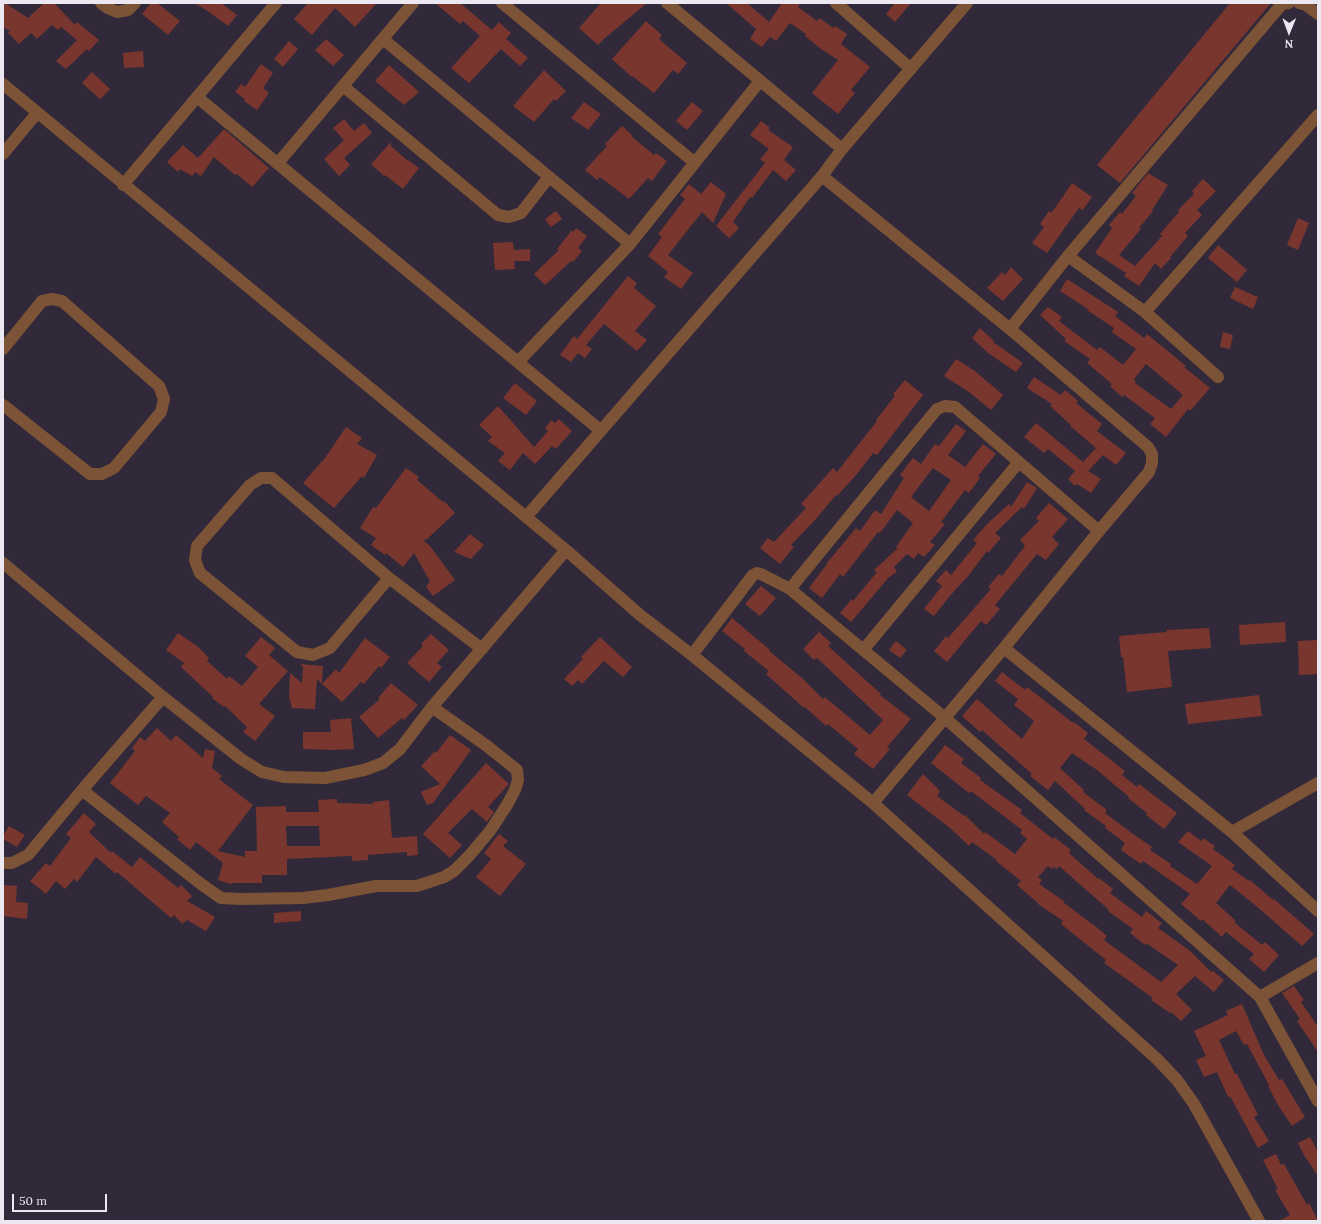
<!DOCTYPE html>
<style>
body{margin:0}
#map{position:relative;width:1321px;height:1224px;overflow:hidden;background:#312939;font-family:Lora,serif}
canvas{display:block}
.frame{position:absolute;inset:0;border:4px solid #ece8f2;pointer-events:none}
.north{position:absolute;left:1269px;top:12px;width:40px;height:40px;-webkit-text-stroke:3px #312939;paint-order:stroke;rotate:181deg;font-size:11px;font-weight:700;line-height:16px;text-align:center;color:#ece8f2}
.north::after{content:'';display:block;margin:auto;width:14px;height:18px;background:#ece8f2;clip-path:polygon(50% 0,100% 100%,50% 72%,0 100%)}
.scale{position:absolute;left:12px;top:1194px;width:95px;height:18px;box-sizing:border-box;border:2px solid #ece8f2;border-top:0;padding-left:5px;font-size:12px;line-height:14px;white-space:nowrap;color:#ece8f2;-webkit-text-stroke:3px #312939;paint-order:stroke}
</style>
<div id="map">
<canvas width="1321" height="1224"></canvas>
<div class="frame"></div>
<div class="north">N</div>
<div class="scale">50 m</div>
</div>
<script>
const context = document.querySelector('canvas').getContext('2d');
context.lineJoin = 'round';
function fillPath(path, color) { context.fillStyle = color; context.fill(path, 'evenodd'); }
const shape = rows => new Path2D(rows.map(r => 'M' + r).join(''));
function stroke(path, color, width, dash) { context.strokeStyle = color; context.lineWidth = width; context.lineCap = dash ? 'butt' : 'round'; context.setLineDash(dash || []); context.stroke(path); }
const building = shape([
 [3,3,5,3,28,18,44,3,54,3,75,25,77,22,99,40,89,51,87,49,66,69,56,61,77,40,61,27,58,30,52,25,37,39,31,33,19,44,8,33,10,31,3,27],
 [151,3,157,3,180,21,168,35,142,14],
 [194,3,221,3,237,15,228,26,206,10],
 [308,3,377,3,355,27,335,8,312,35,294,19],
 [435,3,460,3,492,30,499,22,511,33,506,39,528,58,520,66,501,49,469,83,451,68,480,36,463,21,460,24],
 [601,3,647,3,605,38,598,45,579,28],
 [726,3,747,3,769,22,782,3,801,3,798,7,817,21,820,18,833,28,835,26,847,34,841,44,870,67,851,90,855,93,838,114,812,93,838,60,821,49,805,36,806,34,790,23,776,41,770,37,762,47,750,39,756,29],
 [895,3,911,3,895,22,886,14],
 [1230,3,1271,3,1120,183,1097,165],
 [646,21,662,35,659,39,687,63,678,74,673,70,654,93,632,76,632,77,612,59],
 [326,39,344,55,333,66,315,50],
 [289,41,298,49,283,67,274,59],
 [143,51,144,67,124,68,123,53],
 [261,64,273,73,263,88,269,93,257,110,244,101,245,99,235,92,241,84,245,87],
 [389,65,419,92,404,105,375,81],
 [544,70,566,91,556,101,554,99,534,122,513,106],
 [92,72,110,89,100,99,82,83],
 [584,102,601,114,588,130,571,118],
 [692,102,703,111,687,130,676,121],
 [344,119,354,131,364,123,372,133,344,158,350,165,339,176,324,159,344,140,333,128],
 [761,121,770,128,768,130,793,147,784,160,796,170,786,181,773,170,752,198,750,197,733,222,739,228,729,238,716,226,765,163,760,159,769,149,750,135],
 [622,126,632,135,631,136,654,155,656,153,667,161,652,181,648,178,629,199,600,177,597,180,585,170,607,146,605,144],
 [224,129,269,168,252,187,237,174,235,175,214,157,201,176,195,172,192,176,180,169,178,172,167,162,183,145,198,158],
 [391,142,391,146,408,161,408,160,419,168,403,189,385,175,384,176,371,164],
 [1148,173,1168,185,1152,210,1153,211,1139,228,1141,229,1119,255,1135,266,1162,236,1160,234,1179,212,1178,210,1194,194,1192,191,1203,179,1216,191,1197,210,1202,215,1185,233,1188,236,1170,257,1171,258,1161,269,1155,263,1139,286,1124,276,1126,273,1095,253,1112,228,1109,225,1120,212,1122,214,1136,196,1132,193],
 [711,182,726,194,713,223,702,212,668,255,693,273,681,289,664,277,668,272,648,256,662,237,658,234,685,199,680,195,689,184,701,194],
 [1072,183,1092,197,1083,210,1079,208,1047,253,1032,243,1044,227,1040,224,1049,211,1051,213,1055,208],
 [556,211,562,219,551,227,545,219],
 [1298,218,1309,223,1298,250,1287,245],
 [576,228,587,236,578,248,582,251,573,262,571,261,545,285,534,274,559,250,557,249,572,230,573,232],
 [513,242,514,250,530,249,530,261,514,261,515,269,495,270,493,243],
 [1218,245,1247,270,1237,282,1208,258],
 [1011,267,1023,279,1003,301,987,288,1002,272,1005,275],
 [628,276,637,283,634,288,656,306,635,331,647,340,637,351,604,324,586,345,592,349,585,358,578,353,571,362,560,355,574,336,577,339],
 [1067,279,1118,312,1115,316,1144,338,1147,334,1186,366,1184,367,1210,388,1190,411,1188,409,1166,437,1150,424,1155,418,1124,395,1122,397,1110,386,1112,384,1087,363,1090,359,1064,341,1066,339,1040,315,1048,307,1062,317,1059,321,1097,350,1100,347,1123,365,1136,349,1112,332,1114,328,1087,310,1088,309,1060,291],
 [1146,364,1183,395,1171,409,1135,383,1136,382,1134,379],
 [1235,287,1258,297,1253,309,1230,298],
 [980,328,994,341,993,342,1023,363,1016,372,988,353,972,338],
 [1223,332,1233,335,1230,349,1220,347],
 [956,359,975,371,1003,395,991,410,969,392,944,376],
 [1034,377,1061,395,1065,390,1078,401,1076,403,1102,424,1097,431,1126,453,1116,465,1103,455,1088,471,1101,479,1091,493,1077,484,1075,486,1068,479,1075,471,1048,449,1044,453,1024,437,1036,423,1083,462,1096,448,1070,426,1071,425,1050,406,1052,404,1027,388],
 [905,380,923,395,877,455,873,453,857,474,837,496,836,495,814,521,791,545,794,547,780,564,760,548,768,538,774,542,806,508,801,504,833,468,837,472,877,421,876,420,895,396,893,394],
 [515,383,537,401,526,415,503,398],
 [498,406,534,447,548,431,545,429,551,420,555,423,559,419,572,431,556,449,552,446,535,464,523,453,510,470,498,461,505,453,488,441,492,437,479,425],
 [956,424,966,431,948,455,965,467,983,444,996,454,978,476,980,478,969,493,965,490,941,522,945,524,930,542,935,545,924,557,918,553,914,559,907,554,894,567,897,572,889,577,851,622,840,613,852,599,853,601,877,572,874,570,898,548,896,547,913,523,897,510,880,533,878,532,843,577,840,574,822,598,809,588,827,564,827,563,856,528,860,531,875,510,881,514,904,478,900,475,913,458,921,464,935,444,939,446],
 [933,468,951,480,929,511,911,497],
 [346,427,362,438,357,444,377,455,364,478,362,476,334,508,303,483,325,458],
 [406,468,419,477,417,480,443,502,444,501,455,513,426,540,425,539,424,541,430,546,455,580,433,596,426,587,430,581,414,553,403,567,386,553,385,555,371,545,376,538,360,528,373,507,376,508],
 [1027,482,1037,488,1024,509,1022,507,995,533,1001,538,988,553,987,551,969,575,949,597,934,616,924,609,942,586,936,581,946,570,951,575,977,543,973,540,987,524,1009,504,1011,507],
 [1049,503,1068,519,1052,537,1059,544,1046,560,1037,554,995,605,1000,609,986,625,981,621,947,662,934,651,946,636,948,638,991,589,988,587,999,574,1002,576,1025,546,1020,540,1039,521,1036,518],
 [470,534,484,545,471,559,454,552],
 [761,586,776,598,760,616,745,604],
 [732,618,770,650,769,651,802,678,823,699,825,697,870,735,883,720,817,658,814,660,803,649,819,632,831,643,828,646,881,694,880,695,911,719,887,747,890,749,873,769,854,754,858,749,828,724,826,726,805,707,804,708,766,674,769,671,744,651,745,649,722,631],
 [1285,622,1286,642,1240,645,1239,625],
 [1209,628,1211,648,1168,651,1172,687,1127,692,1123,657,1121,657,1119,636,1167,632,1166,630],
 [178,633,197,646,209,658,207,661,227,679,229,676,242,686,258,667,245,656,261,637,275,648,269,655,288,671,259,704,275,716,255,741,243,732,247,727,225,706,224,707,212,698,213,697,181,667,184,663,166,650],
 [431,634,449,650,437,663,442,667,429,682,407,663,423,646,421,644],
 [600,637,632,667,623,677,604,661,582,684,578,680,572,686,564,679,583,659,581,657],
 [365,638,390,657,381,668,379,666,364,684,361,682,342,702,322,684,336,669,339,673],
 [1318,640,1318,674,1299,675,1298,641],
 [896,641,907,650,900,658,889,650],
 [300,664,323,666,322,684,317,679,315,709,292,708,289,697,290,673,302,683,303,667],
 [1002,672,1025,690,1027,687,1073,723,1074,722,1088,733,1084,739,1125,771,1122,775,1137,787,1139,784,1177,813,1164,829,1146,815,1147,813,1128,798,1129,797,1097,770,1072,753,1060,768,1084,790,1083,792,1107,810,1105,813,1133,834,1152,847,1150,850,1171,864,1170,866,1197,884,1212,866,1178,842,1188,831,1201,841,1203,838,1215,846,1213,849,1235,865,1232,869,1249,881,1250,880,1273,900,1274,899,1314,934,1302,946,1255,905,1230,885,1216,903,1236,921,1234,922,1262,945,1265,942,1279,955,1264,972,1249,959,1254,954,1226,932,1222,937,1202,919,1201,921,1181,904,1190,894,1143,861,1141,864,1121,850,1125,843,1105,828,1106,826,1084,810,1085,809,1055,781,1048,790,1030,776,1032,774,982,730,980,732,962,716,977,699,1022,739,1034,721,1014,705,1018,699,995,681],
 [391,683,418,705,404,720,402,718,378,738,359,717,380,699,378,698],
 [1259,695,1262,716,1188,724,1185,704],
 [351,718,354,749,333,750,303,749,303,732,331,732,330,720],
 [157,728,171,741,176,735,203,758,205,749,215,751,212,768,222,776,219,779,253,805,218,851,245,857,245,851,257,851,256,807,286,806,286,812,319,812,318,800,337,799,337,803,373,804,373,802,389,800,392,838,417,836,418,855,407,856,407,852,368,855,368,860,352,861,352,856,287,859,287,875,262,875,262,883,232,883,231,884,218,880,223,863,196,842,190,850,177,839,179,837,162,822,170,813,146,796,138,805,110,783,135,751,132,748,140,737,145,741],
 [286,826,319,826,320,846,287,846],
 [450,735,471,750,433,803,427,805,421,792,440,784,421,766,435,751,436,753],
 [945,745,964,759,961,763,981,778,980,780,1022,810,1020,813,1053,839,1054,837,1071,850,1069,853,1098,879,1099,878,1113,889,1110,893,1142,917,1146,911,1162,923,1158,928,1189,950,1211,972,1213,971,1224,980,1214,992,1195,976,1176,994,1192,1010,1181,1021,1171,1012,1170,1013,1151,1000,1153,998,1104,963,1106,960,1061,924,1063,921,1038,904,1038,903,1017,885,1021,881,996,861,997,860,972,842,969,846,950,828,907,795,923,774,940,791,937,796,964,816,965,815,984,834,985,832,1015,854,1027,839,1020,833,1022,830,971,791,969,793,931,763],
 [1048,866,1052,869,1054,867,1057,869,1059,866,1109,910,1108,911,1133,929,1130,933,1145,945,1146,943,1178,965,1161,982,1104,940,1107,936,1093,924,1092,924,1063,902,1064,901,1039,884,1042,880,1038,877],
 [486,763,509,784,488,807,494,812,487,822,472,809,448,833,462,845,450,858,423,834],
 [84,813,96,824,89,832,111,853,112,851,132,867,140,857,178,888,181,885,192,896,187,901,215,917,206,931,187,920,182,924,174,915,171,918,117,872,116,874,96,857,77,882,74,879,65,889,56,881,46,894,30,881,46,863,50,866,71,838,66,834],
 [9,826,25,835,17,847,3,839,3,836],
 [499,834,508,841,503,846,526,864,500,896,476,877,491,859,484,853],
 [3,885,17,886,16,902,28,903,27,919,3,916],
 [301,911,301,921,274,923,274,913],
 [1294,986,1304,1000,1301,1002,1318,1027,1318,1052,1297,1021,1300,1019,1282,993],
 [1242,1004,1264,1055,1279,1080,1282,1079,1305,1117,1292,1126,1278,1105,1268,1086,1269,1085,1247,1044,1244,1045,1236,1031,1219,1040,1235,1074,1237,1074,1258,1115,1254,1117,1269,1141,1258,1148,1230,1096,1228,1097,1217,1072,1204,1077,1196,1060,1206,1056,1194,1031,1228,1015,1226,1011],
 [1310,1137,1318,1152,1318,1176,1304,1155,1298,1143],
 [1276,1154,1281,1165,1284,1164,1307,1205,1309,1203,1318,1221,1279,1221,1290,1215,1275,1190,1278,1189,1263,1160]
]);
const minor = shape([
 [101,3,108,8,117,12,128,10,135,3],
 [502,3,695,163],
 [667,3,842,149],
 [836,3,911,69],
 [1299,3,1306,5,1318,14],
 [383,39,630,244],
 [3,84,566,550,640,615,692,655,873,803,1157,1059,1177,1080,1194,1104,1259,1221],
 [343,86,498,215,509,217,521,213,549,177],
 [197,97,600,430],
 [3,154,37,113],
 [278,163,413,3],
 [822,176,1010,329,1148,447,1152,454,1152,463,1149,472,1099,531,1004,648,873,803],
 [123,185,276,3],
 [1068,256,1145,312,1218,377],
 [1145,312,1318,115],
 [1010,329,1068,256,1282,4,1289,3],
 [3,349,42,301,52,299,62,301,159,386,164,399,161,412,114,468,102,474,90,474,3,405],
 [518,362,630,244,760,81],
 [526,517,822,176,842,149,967,3],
 [3,563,163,697,241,759,262,772,284,777,325,778,364,770,383,763,400,749,432,707,566,550],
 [389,578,330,648,313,655,297,652,200,573,195,560,197,546,250,485,261,478,272,478,389,578,482,649],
 [790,589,937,409,945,406,955,407,1099,531],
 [1004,648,1232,832,1318,911],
 [864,649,1019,462],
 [692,655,753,575,757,573,761,574,790,589,945,718,1260,997,1318,1101],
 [82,790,201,884,221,898,241,899,303,898,328,895,376,886,417,886,444,877,454,871,469,856,490,831,507,805,515,790,518,780,517,770,487,746,432,707],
 [1232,832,1318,783],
 [3,863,12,863,28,855,82,790,163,697],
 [1260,997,1318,963]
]);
fillPath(building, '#79362f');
stroke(minor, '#7d5337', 12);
</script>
